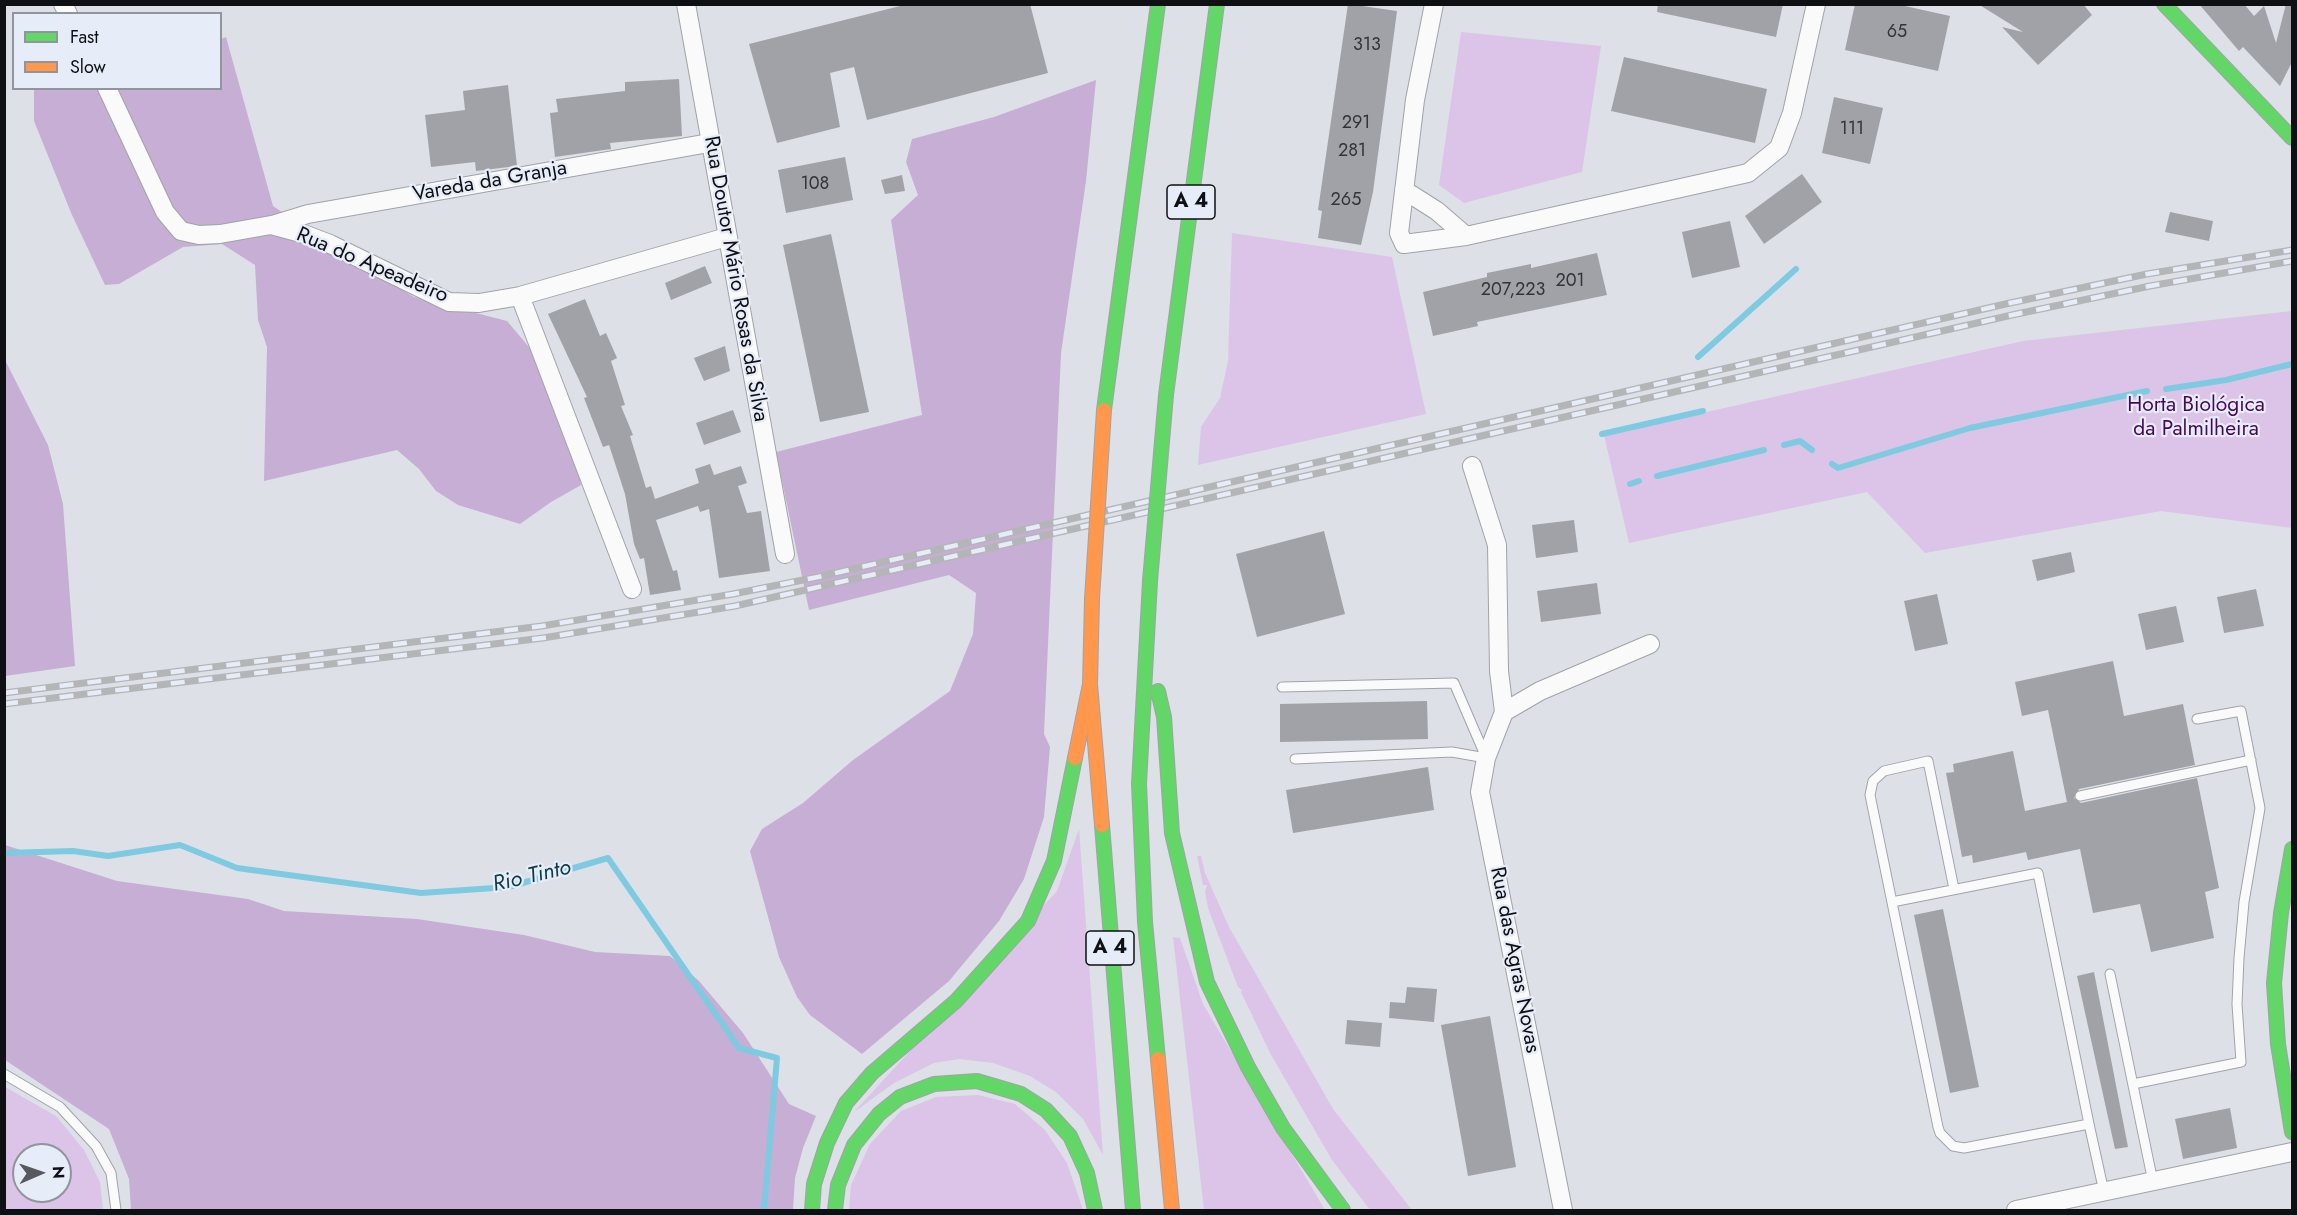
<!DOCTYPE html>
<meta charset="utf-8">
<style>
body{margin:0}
#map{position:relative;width:2297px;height:1215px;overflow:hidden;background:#dde0e7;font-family:Jost,sans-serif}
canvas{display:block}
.frame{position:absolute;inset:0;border:6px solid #0e1014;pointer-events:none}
.legend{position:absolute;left:12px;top:12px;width:210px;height:78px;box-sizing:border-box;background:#e6ecf8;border:2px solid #90949d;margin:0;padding:8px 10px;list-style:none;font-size:18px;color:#0e1014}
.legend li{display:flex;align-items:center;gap:12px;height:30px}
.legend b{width:30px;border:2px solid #90949d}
.north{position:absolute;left:12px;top:1143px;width:60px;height:60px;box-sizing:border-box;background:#e6ecf8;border:2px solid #90949d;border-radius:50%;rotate:88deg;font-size:16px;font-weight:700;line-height:24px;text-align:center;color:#0e1014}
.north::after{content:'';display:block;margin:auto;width:21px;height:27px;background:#56595e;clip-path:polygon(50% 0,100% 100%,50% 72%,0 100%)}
</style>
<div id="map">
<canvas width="2297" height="1215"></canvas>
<div class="frame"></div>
<ul class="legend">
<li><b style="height:8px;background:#63d668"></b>Fast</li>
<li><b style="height:8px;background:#ff974d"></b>Slow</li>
</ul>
<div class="north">N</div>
</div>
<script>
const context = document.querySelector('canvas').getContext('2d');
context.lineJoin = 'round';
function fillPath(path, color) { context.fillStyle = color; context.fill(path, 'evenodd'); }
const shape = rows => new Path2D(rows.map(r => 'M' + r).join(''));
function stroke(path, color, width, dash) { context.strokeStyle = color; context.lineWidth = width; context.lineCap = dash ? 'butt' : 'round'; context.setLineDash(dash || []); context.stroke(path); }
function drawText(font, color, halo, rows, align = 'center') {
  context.font = font + ' Jost,sans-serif'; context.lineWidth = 4.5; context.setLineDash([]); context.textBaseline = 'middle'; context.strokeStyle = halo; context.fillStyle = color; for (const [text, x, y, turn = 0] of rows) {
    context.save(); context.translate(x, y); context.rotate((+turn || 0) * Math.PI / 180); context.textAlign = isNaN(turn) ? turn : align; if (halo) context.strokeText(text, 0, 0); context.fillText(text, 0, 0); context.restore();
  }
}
const green = shape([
 [1461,32,1601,46,1582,172,1464,203,1439,185],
 [1232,233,1392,257,1426,414,1198,465,1201,427,1220,398,1228,361],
 [2292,311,2292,528,2161,511,1925,553,1867,492,1629,543,1604,435,2023,341],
 [1079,829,1103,1155,1083,1119,1056,1092,1030,1076,993,1063,959,1059,934,1063,894,1083,854,1112,1057,891],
 [1197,856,1201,856,1205,873,1229,927,1333,1109,1412,1210,1370,1210,1332,1160,1270,1053,1241,992,1242,990,1238,987,1208,908,1205,891,1207,885,1203,885],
 [1173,937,1180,938,1203,1004,1325,1210,1204,1210],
 [5,1087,56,1116,84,1150,100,1182,103,1210,5,1210],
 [24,1155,60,1155,60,1191,24,1191],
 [978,1095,1015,1104,1045,1130,1067,1163,1083,1210,849,1210,851,1185,870,1144,901,1111,936,1097]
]);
const forest = shape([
 [226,37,273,206,347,256,414,297,507,321,534,353,569,419,581,485,551,502,520,524,458,505,436,491,419,469,397,450,264,481,267,347,258,320,255,265,222,244,183,247,119,284,105,285,72,215,34,121,34,89,220,88,221,39],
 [1096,80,1086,181,1061,353,1044,734,1050,747,1044,817,1024,879,999,921,949,981,862,1054,810,1015,797,997,779,957,750,851,762,829,803,803,853,760,950,691,973,634,976,593,949,575,809,610,776,452,922,415,891,220,918,195,906,162,912,139,994,117],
 [4,358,48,445,63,504,75,666,5,676],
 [5,845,117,881,248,899,284,911,417,919,524,935,595,952,670,956,699,981,743,1033,789,1104,816,1116,803,1148,795,1178,793,1210,131,1210,129,1179,109,1129,5,1060]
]);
const stream = shape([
 [1698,357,1796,269],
 [2166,389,2226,380,2292,364],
 [1602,434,1703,411],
 [1784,445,1800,441,1812,450],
 [1832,464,1838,468,1970,428,2147,391],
 [1657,476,1764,450],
 [1630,484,1639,481],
 [4,853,73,851,108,856,180,845,237,868,421,893,509,887,608,858,739,1048,777,1058,764,1210]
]);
const building = shape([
 [908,4,1030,4,1048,73,867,120,854,67,830,73,840,127,777,143,749,44],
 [1348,4,1397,11,1373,192,1361,245,1318,238,1322,211,1318,210],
 [1658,4,1783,4,1776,37,1657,12],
 [1855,4,1896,4,1950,16,1938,71,1845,50],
 [1978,4,2083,4,2092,15,2038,65,2002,27,2023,32],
 [2199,4,2244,4,2254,16,2264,6,2276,43,2286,4,2292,4,2292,62,2280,86,2243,47,2239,51],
 [1624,57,1767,89,1755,143,1611,111],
 [679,79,682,136,610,143,611,149,555,157,550,113,558,112,556,99,625,91,625,82],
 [508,85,517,166,476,171,475,162,431,167,425,115,465,110,463,91],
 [1834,97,1883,108,1870,164,1822,153],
 [845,157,853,200,786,213,778,170],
 [1802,174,1822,202,1764,244,1745,216],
 [902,175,905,191,885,194,881,180],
 [2170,212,2213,221,2209,241,2165,232],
 [1730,221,1740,267,1692,278,1682,232],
 [831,234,869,412,820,422,783,245],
 [1597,253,1607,295,1477,322,1478,326,1433,336,1423,292,1487,277,1487,273,1531,264,1531,268],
 [705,266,712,283,671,300,665,283],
 [585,299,600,336,606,333,617,358,611,361,625,405,621,406,633,435,630,436,646,488,651,486,655,499,699,483,695,469,710,464,714,475,741,466,747,483,738,486,747,513,761,511,770,571,719,578,709,509,700,512,698,506,656,520,673,571,677,570,681,590,650,595,644,558,640,559,634,544,625,494,609,445,603,447,584,398,587,397,548,314],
 [725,346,730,371,704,381,694,358],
 [733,410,741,432,704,445,696,423],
 [1574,520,1578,552,1536,558,1532,525],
 [1324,531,1345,614,1257,637,1236,554],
 [2071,552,2075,572,2037,581,2032,560],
 [1597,583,1601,614,1541,622,1537,591],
 [2256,589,2264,626,2224,633,2217,597],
 [1937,594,1948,644,1915,651,1904,601],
 [2176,606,2184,642,2146,650,2138,614],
 [2113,661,2124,716,2183,704,2195,765,2079,789,2074,798,2081,803,2197,778,2219,888,2205,892,2214,938,2151,952,2140,904,2093,913,2080,849,2028,860,2026,852,1973,863,1972,855,1962,857,1946,773,1954,772,1953,764,2013,751,2025,811,2067,802,2048,710,2022,716,2015,682],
 [1427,701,1428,739,1280,742,1280,704],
 [1428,767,1434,810,1293,833,1286,790],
 [1943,909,1979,1087,1950,1093,1914,915],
 [2094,972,2128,1147,2115,1149,2077,976],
 [1407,987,1437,989,1434,1022,1389,1018,1390,1002,1405,1003],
 [1490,1016,1516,1167,1468,1176,1441,1025],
 [1347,1020,1382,1023,1380,1047,1345,1044],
 [2230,1108,2237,1148,2183,1159,2175,1119]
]);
const lane = shape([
 [1282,687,1454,683,1485,755],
 [1295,759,1452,752,1486,758],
 [2080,796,2251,760],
 [1892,902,2038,873,2089,1124,1964,1148,1953,1146,1940,1133,1938,1127,1870,795,1873,781,1884,771,1928,761,1954,889],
 [2110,974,2153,1182],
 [4,1074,60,1107,96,1146,111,1173,116,1210],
 [2133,1084,2241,1062,2237,1004,2239,958,2244,902,2260,808,2241,711,2197,719],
 [2089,1124,2104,1192]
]);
const street = shape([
 [63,4,68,14],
 [686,4,785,554],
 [1434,4,1415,100,1399,233,1404,244,1466,236,1748,173,1779,148,1792,113,1816,4],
 [107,88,165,212,181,231,199,235,220,234,271,225,301,233,330,244,449,302,479,303,520,296,727,237],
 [1404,190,1437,211,1466,236],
 [272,225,308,214,709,143],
 [520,296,632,589],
 [1472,466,1497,545,1499,671,1504,712],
 [1563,1210,1480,792,1486,758,1504,712,1540,691,1650,644],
 [2016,1210,2292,1152]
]);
const fast = shape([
 [2164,4,2292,138],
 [1166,395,1217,4],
 [1104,410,1158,4],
 [1150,581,1139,784,1145,922,1158,1059],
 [1158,691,1164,717,1172,833,1207,982,1248,1067,1283,1128,1343,1210],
 [1102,825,1133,1210],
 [2292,849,2281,913,2274,983,2278,1044,2292,1132],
 [812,1210,814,1184,827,1143,846,1103,872,1073,956,1001,1028,921,1054,861,1075,758],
 [835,1210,838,1185,854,1145,879,1114,900,1097,934,1084,977,1081,1021,1094,1046,1110,1070,1136,1087,1173,1095,1210]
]);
const slow = shape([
 [1092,599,1090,684,1102,825],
 [1075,758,1090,684],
 [1158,1059,1172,1210]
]);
const rail = shape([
 [4,693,542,626,733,594,818,577,2010,303,2147,274,2292,250],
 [4,704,543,638,735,606,2012,315,2150,286,2292,261]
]);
const fastBridge = shape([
 [1150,581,1166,395]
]);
const slowBridge = shape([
 [1092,599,1104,410]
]);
const numberNames = [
 ["65",1897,33],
 ["313",1367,46],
 ["291",1356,124],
 ["111",1852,130],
 ["281",1352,152],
 ["108",815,185],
 ["265",1346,201],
 ["201",1570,282],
 ["207,223",1513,291]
];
const shields = [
 [1191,202,48],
 [1110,948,48]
];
const shieldNames = [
 ["A 4",1191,202],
 ["A 4",1110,948]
];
const streetNames = [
 ["Vareda da Granja",490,182,-10],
 ["Rua do Apeadeiro",372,266,23],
 ["Rua Doutor Mário Rosas da Silva",735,279,80],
 ["Rua das Agras Novas",1514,960,79]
];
const parkNames = [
 ["Horta Biológica",2196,406],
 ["da Palmilheira",2196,430]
];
const waterNames = [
 ["Rio Tinto",532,877,-13]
];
fillPath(green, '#dbc4e8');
fillPath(forest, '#c7aed4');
stroke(stream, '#7ecae0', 6);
fillPath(building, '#a0a2a7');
stroke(lane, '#a0a3a8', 11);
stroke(street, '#a0a3a8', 20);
stroke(fast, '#a0a3a8', 16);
stroke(slow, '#a0a3a8', 16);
stroke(lane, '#fafafb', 9);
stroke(street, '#fafafb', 18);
stroke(fast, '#63d668', 14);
stroke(slow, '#ff974d', 14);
stroke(rail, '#b4b5b7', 7);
stroke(rail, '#e6ecf8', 4.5, [14]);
stroke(fastBridge, '#a0a3a8', 16, []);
stroke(slowBridge, '#a0a3a8', 16, []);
stroke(fastBridge, '#63d668', 14);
stroke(slowBridge, '#ff974d', 14);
drawText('18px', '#323439', null, numberNames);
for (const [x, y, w] of shields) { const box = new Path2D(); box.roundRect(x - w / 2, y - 17, w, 34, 4.5); context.fillStyle = '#e6ecf8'; context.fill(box); stroke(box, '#0e1014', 1.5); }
drawText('bold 20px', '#0e1014', null, shieldNames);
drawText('21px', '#0e1014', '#e6ecf8', streetNames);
drawText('21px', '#480859', '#e6ecf8', parkNames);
drawText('italic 22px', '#0b3d49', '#e6ecf8', waterNames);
</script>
